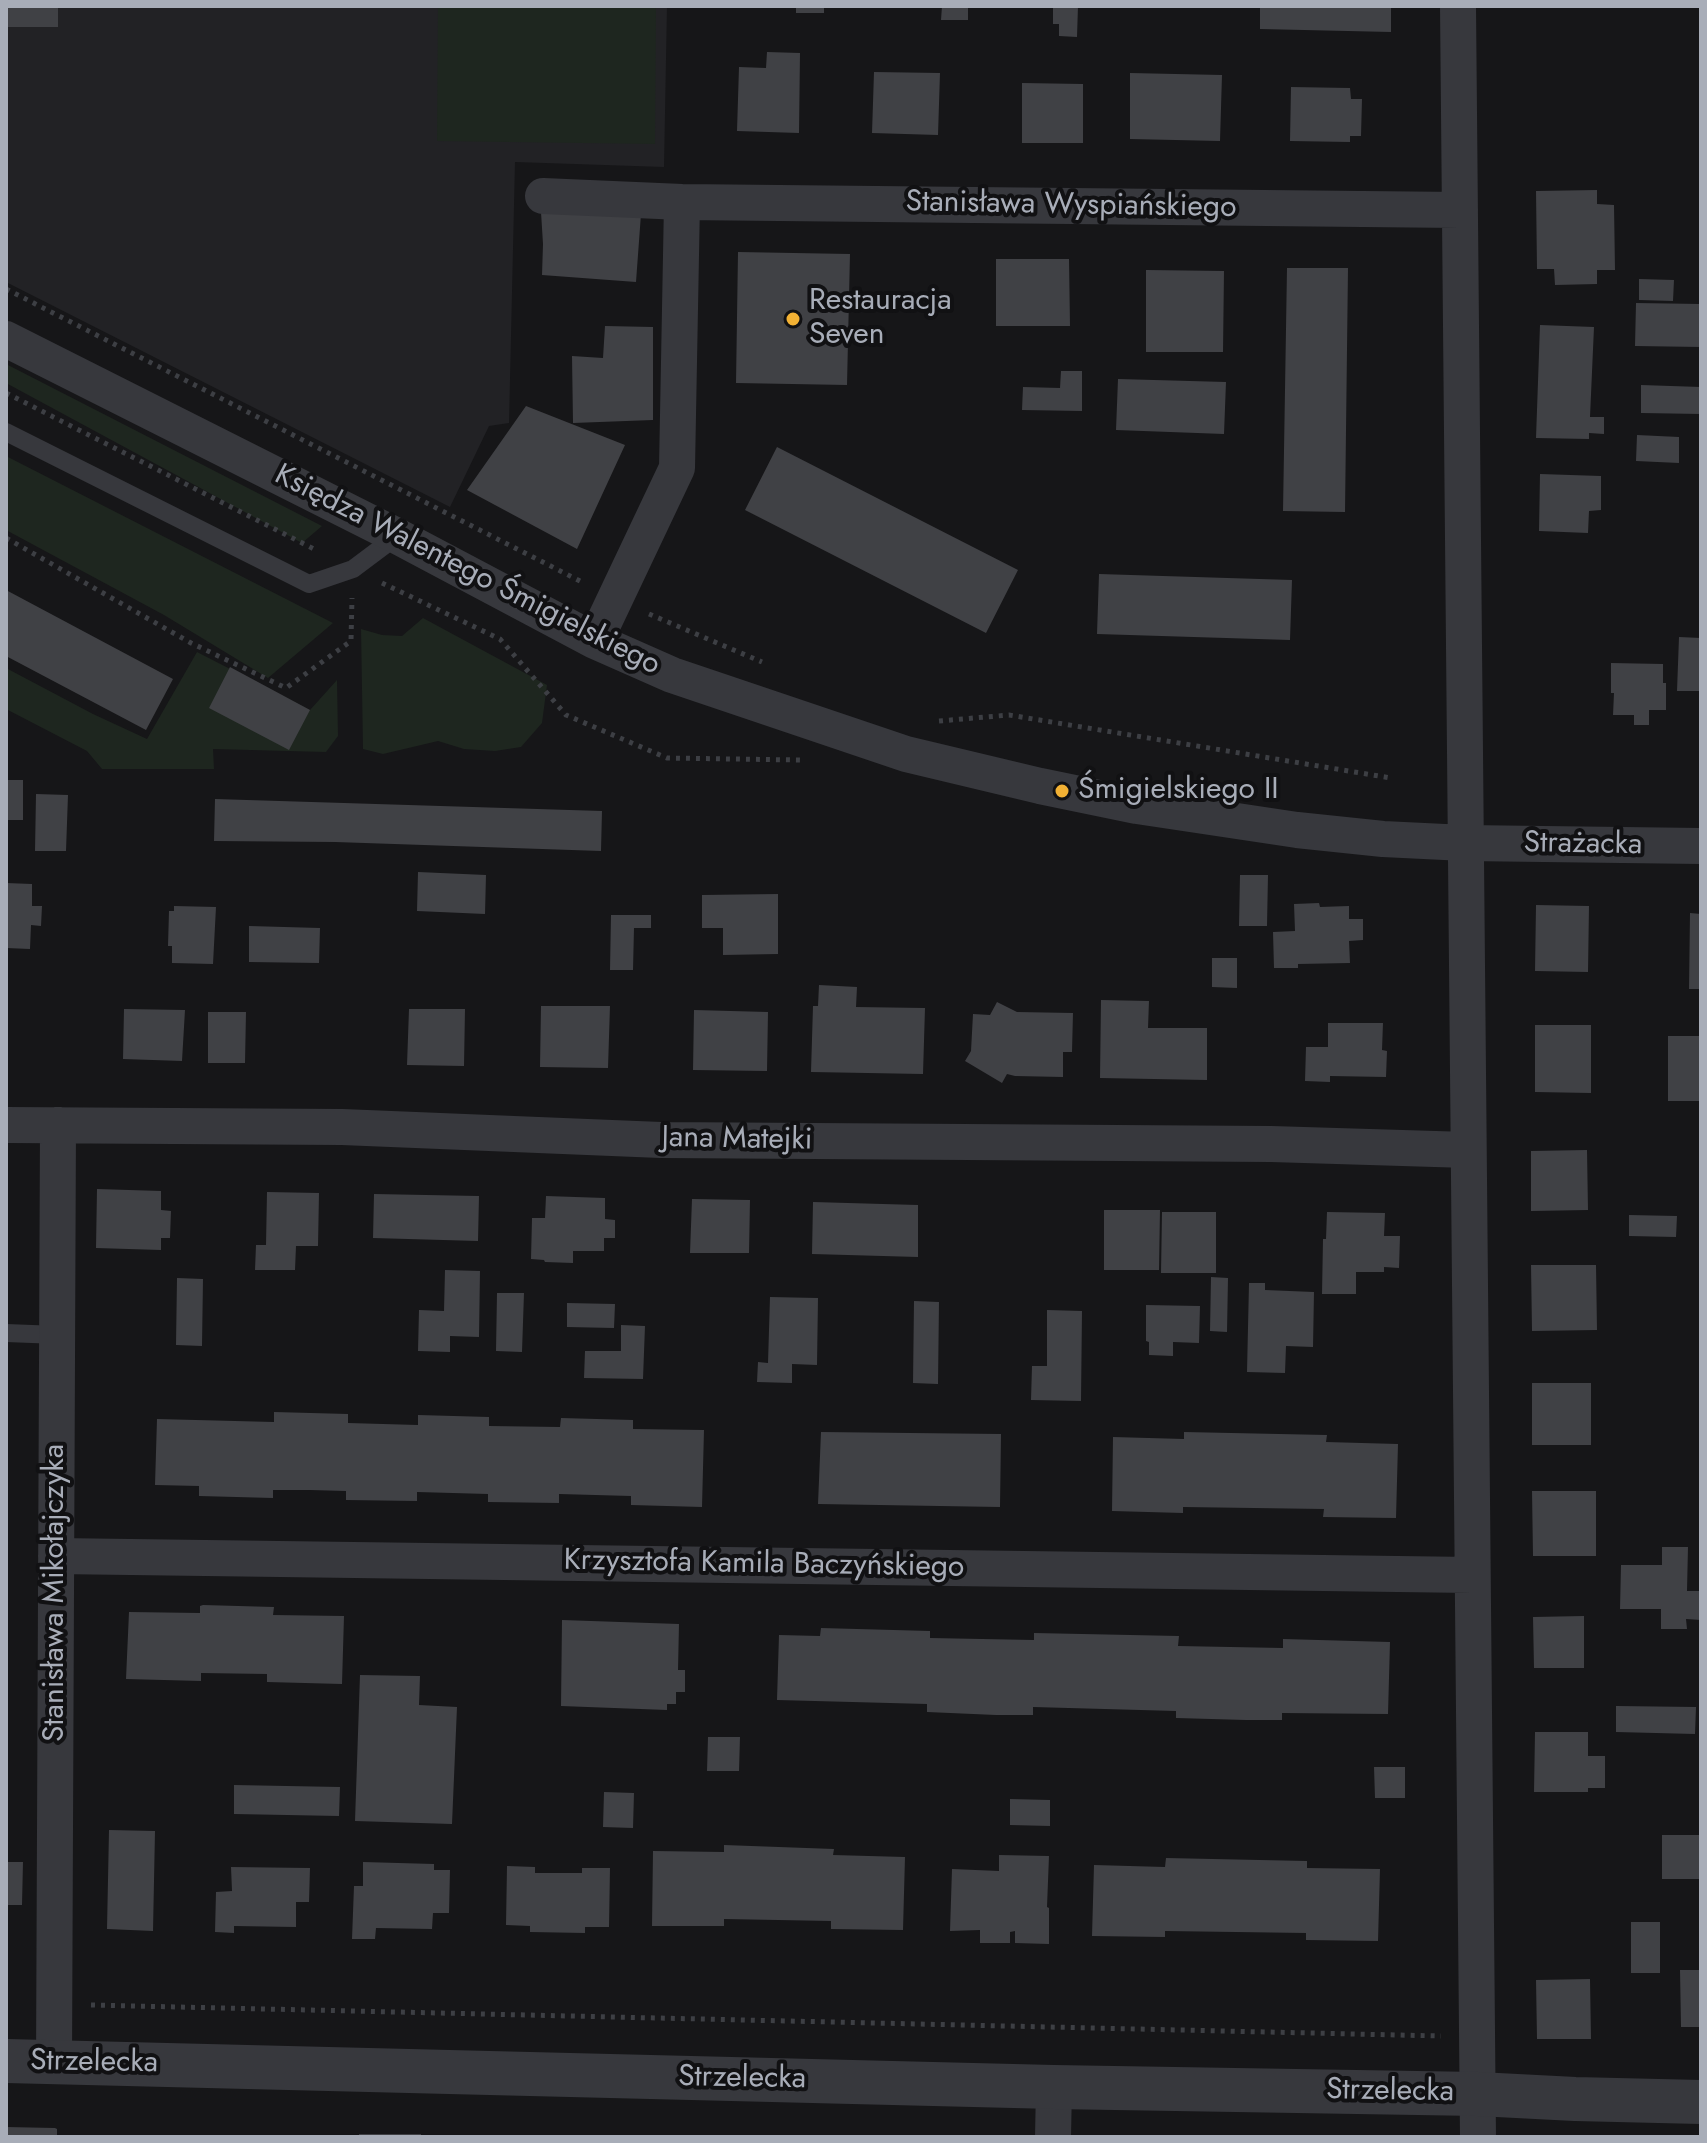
<!DOCTYPE html>
<meta charset="utf-8">
<style>
body{margin:0}
#map{position:relative;width:1707px;height:2143px;overflow:hidden;background:#161618;font-family:Jost,sans-serif}
canvas{display:block}
.frame{position:absolute;inset:0;border:8px solid #a8adb8;pointer-events:none}
</style>
<div id="map">
<canvas width="1707" height="2143"></canvas>
<div class="frame"></div>
</div>
<script>
const context = document.querySelector('canvas').getContext('2d');
context.lineJoin = 'round';
function fillPath(path, color) { context.fillStyle = color; context.fill(path, 'evenodd'); }
const shape = rows => new Path2D(rows.map(r => 'M' + r).join(''));
function stroke(path, color, width, dash) { context.strokeStyle = color; context.lineWidth = width; context.lineCap = dash ? 'butt' : 'round'; context.setLineDash(dash || []); context.stroke(path); }
function drawText(font, color, halo, rows, align = 'center') {
  context.font = font + ' Jost,sans-serif'; context.lineWidth = 8; context.setLineDash([]); context.textBaseline = 'middle'; context.strokeStyle = halo; context.fillStyle = color; for (const [text, x, y, turn = 0] of rows) {
    context.save(); context.translate(x, y); context.rotate((+turn || 0) * Math.PI / 180); context.textAlign = isNaN(turn) ? turn : align; if (halo) context.strokeText(text, 0, 0); context.fillText(text, 0, 0); context.restore();
  }
}
const built = shape([
 [6,6,667,6,664,167,515,162,509,423,489,426,450,507,6,282]
]);
const green = shape([
 [438,6,656,6,655,144,437,141],
 [6,364,322,526,302,543,6,383],
 [6,456,333,623,268,678,164,615,6,530],
 [423,618,547,685,542,723,521,747,495,751,464,749,438,741,383,754,363,749,361,629,382,635,402,636],
 [197,652,310,710,337,680,338,736,326,752,213,749,214,769,102,769,87,751,6,709,6,668,93,714,147,739]
]);
const building = shape([
 [6,6,58,6,58,27,6,27],
 [796,6,824,6,824,13,796,13],
 [942,6,968,6,968,20,941,20],
 [1053,6,1078,6,1077,37,1059,36,1059,24,1053,24],
 [1260,6,1391,6,1391,32,1260,29],
 [767,52,800,53,799,133,737,131,739,67,766,68],
 [874,72,940,73,938,135,872,133],
 [1130,73,1222,75,1220,141,1130,139],
 [1022,83,1083,84,1083,143,1022,143],
 [1291,87,1350,88,1351,99,1362,99,1361,136,1350,136,1350,142,1290,141],
 [1597,190,1597,204,1614,205,1615,270,1597,270,1597,284,1555,285,1554,269,1537,269,1536,191],
 [541,212,641,214,636,282,542,275,543,244],
 [738,252,850,254,847,385,736,383],
 [996,259,1069,259,1070,326,996,326],
 [1287,268,1348,268,1345,512,1283,511],
 [1146,270,1224,271,1223,352,1146,352],
 [1639,279,1674,280,1673,301,1639,300],
 [1636,303,1701,304,1701,347,1635,346],
 [1540,325,1594,327,1590,417,1604,417,1604,434,1589,433,1589,439,1536,438],
 [605,326,653,327,653,420,573,423,572,356,603,358],
 [1061,371,1082,371,1082,411,1022,410,1023,387,1060,388],
 [1118,379,1226,382,1224,434,1116,430],
 [1641,385,1701,387,1701,414,1641,413],
 [526,406,625,445,577,549,467,490],
 [1637,435,1679,437,1679,463,1636,461],
 [777,447,1018,570,986,633,745,510],
 [1540,474,1601,476,1601,510,1589,511,1588,533,1539,531],
 [1099,574,1292,580,1290,640,1097,634],
 [6,590,173,679,146,730,6,656],
 [1679,637,1701,638,1701,691,1677,691],
 [1611,663,1663,664,1663,683,1666,683,1666,710,1649,710,1649,725,1634,725,1634,715,1613,715,1614,693,1611,693],
 [230,667,310,710,289,750,209,708],
 [6,780,23,780,23,820,6,820],
 [36,794,68,795,66,851,35,851],
 [215,799,602,811,601,851,335,842,214,841],
 [418,872,486,875,485,914,417,911],
 [1240,875,1268,875,1267,926,1239,926],
 [6,883,32,884,32,906,42,906,41,926,31,925,30,949,6,948],
 [778,894,778,954,723,955,723,928,702,928,702,895],
 [1319,903,1320,907,1349,906,1349,919,1363,919,1363,940,1349,941,1350,963,1298,964,1298,968,1274,968,1273,932,1295,931,1294,904],
 [1536,905,1589,906,1588,972,1535,971],
 [174,906,216,907,213,964,172,963,172,946,168,946,169,911,174,911],
 [1690,913,1701,914,1701,989,1689,989],
 [611,915,651,915,651,928,634,928,633,970,610,970],
 [249,926,320,928,319,963,249,962],
 [1212,958,1237,958,1237,988,1212,987],
 [819,985,857,987,856,1007,925,1008,923,1074,811,1072,813,1006,818,1006],
 [1101,1000,1149,1001,1148,1028,1207,1028,1207,1080,1100,1078],
 [997,1002,1017,1012,1073,1013,1072,1052,1063,1052,1063,1077,1015,1076,1007,1074,1002,1083,965,1061,971,1051,973,1014,990,1015],
 [541,1006,610,1006,608,1068,540,1067],
 [124,1009,185,1010,182,1061,123,1059],
 [409,1009,465,1009,464,1066,407,1065],
 [694,1010,768,1012,767,1071,693,1070],
 [208,1012,246,1012,245,1063,208,1063],
 [1328,1023,1383,1023,1382,1050,1387,1051,1386,1077,1330,1076,1330,1082,1305,1081,1306,1047,1328,1047],
 [1535,1025,1591,1025,1591,1093,1535,1092],
 [1668,1036,1701,1036,1701,1101,1668,1101],
 [1587,1150,1588,1210,1531,1211,1531,1151],
 [97,1189,161,1191,161,1210,171,1211,170,1238,161,1238,161,1250,96,1248],
 [267,1192,319,1193,318,1246,296,1246,295,1270,255,1270,256,1245,266,1245],
 [374,1194,479,1196,478,1241,373,1238],
 [546,1196,605,1198,605,1219,615,1220,615,1238,604,1238,604,1251,573,1251,573,1263,545,1262,544,1260,531,1259,532,1218,545,1218],
 [692,1199,750,1200,749,1253,690,1253],
 [813,1202,918,1205,918,1257,812,1254],
 [1104,1210,1160,1210,1159,1270,1104,1270],
 [1162,1212,1216,1212,1216,1273,1161,1273],
 [1327,1212,1385,1213,1384,1236,1400,1236,1399,1268,1384,1267,1384,1272,1356,1272,1356,1294,1322,1294,1323,1239,1326,1239],
 [1629,1215,1677,1216,1676,1237,1629,1236],
 [1531,1265,1596,1265,1597,1330,1532,1331],
 [445,1270,480,1271,479,1337,450,1336,450,1352,418,1351,419,1310,444,1311],
 [1211,1277,1228,1278,1227,1332,1210,1331],
 [177,1278,203,1279,202,1346,176,1345],
 [1249,1283,1265,1283,1265,1290,1314,1292,1313,1347,1286,1346,1285,1373,1247,1372],
 [497,1293,524,1293,522,1352,496,1351],
 [770,1297,818,1298,817,1365,792,1364,792,1383,757,1382,758,1362,768,1363],
 [914,1301,939,1302,938,1384,913,1383],
 [567,1303,615,1304,614,1328,567,1327],
 [1146,1305,1200,1306,1199,1343,1173,1342,1173,1356,1149,1355,1149,1342,1146,1341],
 [1047,1310,1082,1311,1081,1401,1031,1400,1032,1366,1047,1366],
 [621,1325,645,1326,643,1379,584,1378,585,1351,621,1351],
 [1532,1383,1591,1383,1591,1445,1532,1445],
 [274,1412,348,1414,348,1423,418,1425,418,1415,454,1416,489,1417,489,1426,560,1427,561,1418,633,1420,633,1429,704,1430,702,1507,631,1505,631,1496,559,1494,559,1503,488,1502,488,1494,417,1492,417,1501,346,1500,346,1491,310,1490,273,1490,273,1498,199,1496,199,1486,155,1485,157,1419,274,1422],
 [821,1432,1001,1434,1000,1507,818,1504],
 [1184,1432,1327,1435,1326,1442,1398,1444,1396,1518,1323,1517,1324,1509,1183,1507,1183,1513,1112,1511,1113,1437,1184,1439],
 [1532,1491,1596,1491,1596,1556,1533,1556],
 [1662,1547,1688,1547,1687,1591,1701,1591,1701,1620,1686,1619,1687,1629,1661,1629,1661,1609,1620,1609,1621,1565,1662,1565],
 [203,1605,274,1607,273,1615,344,1616,342,1684,267,1682,267,1674,201,1673,201,1681,126,1679,129,1612,200,1613,200,1606],
 [1584,1616,1584,1668,1534,1668,1533,1617],
 [562,1620,679,1624,678,1670,685,1670,685,1692,676,1692,676,1704,667,1704,667,1710,561,1706],
 [821,1628,930,1631,930,1638,1034,1640,1034,1633,1179,1636,1178,1646,1283,1648,1283,1639,1390,1642,1388,1714,1282,1713,1282,1720,1246,1720,1176,1718,1176,1711,1033,1707,1033,1715,996,1715,927,1712,927,1704,777,1700,779,1635,820,1636],
 [360,1675,420,1676,419,1705,457,1707,452,1824,355,1821],
 [1616,1706,1696,1707,1695,1734,1616,1732],
 [1535,1732,1588,1732,1588,1756,1605,1756,1605,1788,1588,1788,1588,1792,1534,1792],
 [708,1737,740,1737,739,1771,707,1771],
 [1374,1767,1405,1767,1405,1798,1375,1798],
 [234,1785,340,1787,339,1816,234,1814],
 [604,1792,634,1793,633,1828,603,1827],
 [1010,1799,1050,1800,1050,1826,1010,1825],
 [109,1830,155,1831,153,1931,107,1929],
 [1662,1835,1700,1835,1701,1879,1662,1879],
 [724,1845,834,1849,833,1855,905,1857,903,1930,831,1929,831,1921,724,1919,724,1926,652,1926,653,1851,724,1852],
 [999,1855,1049,1856,1047,1907,1049,1908,1049,1944,1015,1943,1015,1931,1010,1932,1010,1943,980,1943,980,1930,950,1931,952,1869,999,1871],
 [1166,1858,1307,1861,1307,1868,1380,1869,1378,1941,1306,1940,1306,1933,1165,1931,1165,1937,1092,1936,1094,1865,1165,1867],
 [6,1862,23,1862,22,1905,6,1905],
 [363,1862,434,1864,434,1870,450,1870,449,1913,433,1913,432,1929,376,1928,375,1939,352,1939,354,1886,363,1886],
 [507,1866,535,1867,535,1873,582,1873,582,1868,610,1868,609,1927,585,1927,585,1933,530,1932,530,1926,506,1925],
 [231,1867,310,1868,309,1902,296,1902,296,1927,234,1926,234,1933,215,1932,216,1892,232,1891],
 [1631,1922,1660,1922,1660,1973,1631,1973],
 [1680,1970,1701,1970,1701,2027,1681,2027],
 [1590,1979,1591,2039,1537,2039,1536,1980],
 [6,2127,55,2128,57,2129,57,2137,6,2137],
 [359,2134,421,2134,421,2137,359,2137]
]);
const path = shape([
 [6,289,582,582],
 [6,393,316,550],
 [6,538,191,643,286,688,351,641,352,598],
 [382,583,500,639,566,715,667,758,800,760],
 [649,614,762,662],
 [939,721,1009,715,1391,778],
 [91,2005,1441,2036]
]);
const service = shape([
 [6,432,309,584,353,569,397,536],
 [6,1333,58,1335]
]);
const minor = shape([
 [1458,6,1478,2137],
 [543,196,682,202,1460,210],
 [6,339,397,536,595,641,672,675,906,754,1040,786,1137,806,1297,830,1383,839,1465,843,1701,846],
 [595,641,677,468,682,202],
 [6,1125,342,1127,661,1140,1271,1144,1468,1150],
 [56,1556,1472,1575],
 [54,2062,58,1125],
 [1053,2137,1054,2087]
]);
const tertiary = shape([
 [6,2061,1054,2087,1478,2094,1575,2099,1701,2102]
]);
const markers = [
 [793,319,8,"#f2b134"],
 [1062,791,8,"#f2b134"]
];
const streetNames = [
 ["Stanisława Wyspiańskiego",1071,206,1],
 ["Księdza Walentego Śmigielskiego",467,571,27],
 ["Strażacka",1583,845,1],
 ["Jana Matejki",737,1140,1],
 ["Krzysztofa Kamila Baczyńskiego",764,1565,1],
 ["Stanisława Mikołajczyka",56,1593,-90],
 ["Strzelecka",94,2063,1],
 ["Strzelecka",742,2079,1],
 ["Strzelecka",1390,2092,1]
];
const poiNames = [
 ["Restauracja",809,302],
 ["Seven",809,336],
 ["Śmigielskiego II",1078,791]
];
fillPath(built, '#222225');
fillPath(green, '#1e261f');
fillPath(building, '#404145');
stroke(path, '#3d3f44', 5, [4, 6]);
stroke(service, '#37383d', 18);
stroke(minor, '#37383d', 36);
stroke(tertiary, '#37383d', 44);
for (const [x, y, r, color] of markers) { const dot = new Path2D(); dot.arc(x, y, r, 0, 2 * Math.PI); context.fillStyle = color; context.fill(dot); stroke(dot, '#111113', 3); }
drawText('30px', '#a8adb8', '#111113', streetNames);
drawText('30px', '#a8adb8', '#111113', poiNames, 'left');
</script>
